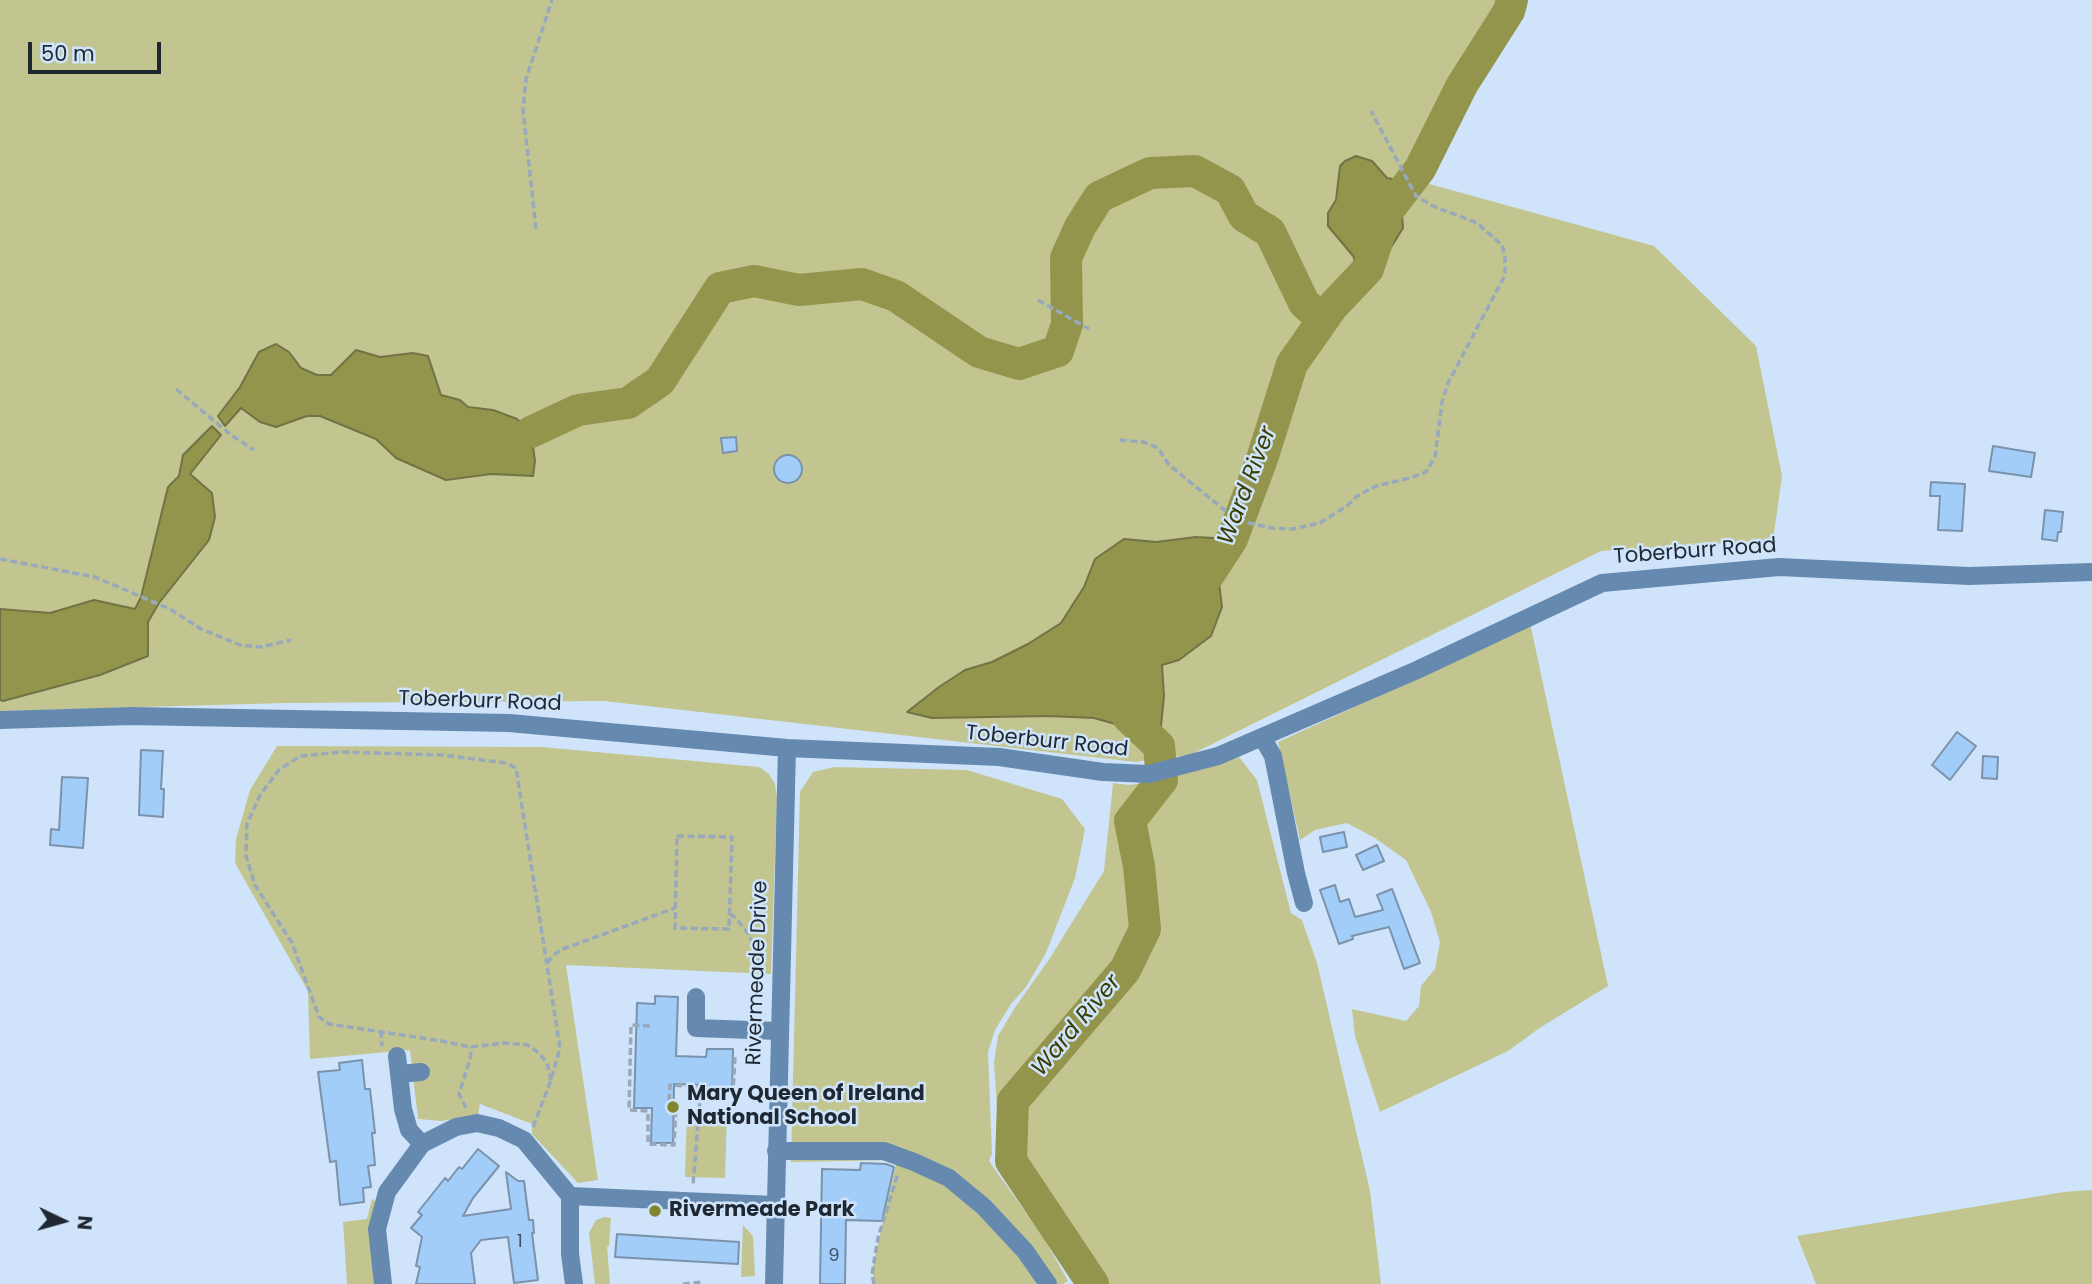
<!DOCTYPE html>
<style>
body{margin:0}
#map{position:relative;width:2092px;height:1284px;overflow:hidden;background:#cfe4fa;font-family:Poppins,sans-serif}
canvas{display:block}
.north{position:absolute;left:28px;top:1186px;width:70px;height:70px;-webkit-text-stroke:5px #cfe4fa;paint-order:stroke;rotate:95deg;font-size:19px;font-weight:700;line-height:28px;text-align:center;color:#1e2732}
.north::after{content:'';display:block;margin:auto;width:24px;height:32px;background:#1e2732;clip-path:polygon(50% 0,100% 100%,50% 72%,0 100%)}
.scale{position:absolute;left:28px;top:42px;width:133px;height:32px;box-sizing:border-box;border:4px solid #1e2732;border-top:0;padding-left:9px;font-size:21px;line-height:24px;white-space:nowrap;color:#1e2732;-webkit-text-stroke:5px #cfe4fa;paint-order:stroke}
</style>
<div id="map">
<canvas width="2092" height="1284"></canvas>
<div class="north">N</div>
<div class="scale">50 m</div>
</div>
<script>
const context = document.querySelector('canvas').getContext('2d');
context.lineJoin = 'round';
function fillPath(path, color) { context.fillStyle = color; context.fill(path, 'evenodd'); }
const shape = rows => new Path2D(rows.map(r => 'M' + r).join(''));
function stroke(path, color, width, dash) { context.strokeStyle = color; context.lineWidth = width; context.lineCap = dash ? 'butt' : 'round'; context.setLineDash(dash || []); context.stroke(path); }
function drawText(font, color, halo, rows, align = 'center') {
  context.font = font + ' Poppins,sans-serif'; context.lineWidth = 5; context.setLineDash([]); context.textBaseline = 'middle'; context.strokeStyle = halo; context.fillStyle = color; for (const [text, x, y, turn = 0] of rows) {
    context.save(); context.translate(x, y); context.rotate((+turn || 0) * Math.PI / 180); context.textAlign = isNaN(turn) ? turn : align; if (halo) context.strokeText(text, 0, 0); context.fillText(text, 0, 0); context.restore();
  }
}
const green = shape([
 [0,0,1500,0,1426,183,1654,246,1756,346,1782,476,1773,540,1601,551,1190,755,1136,762,604,701,286,703,0,711],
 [1530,623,1608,986,1541,1027,1508,1051,1380,1112,1355,1036,1352,1009,1406,1021,1419,1006,1421,986,1435,969,1440,942,1431,912,1406,860,1375,838,1347,823,1315,830,1300,840,1278,742,1407,683],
 [277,746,542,747,759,767,769,774,775,784,777,797,771,974,566,965,598,1180,578,1183,532,1134,532,1124,480,1104,478,1115,442,1121,418,1119,410,1050,310,1059,308,991,235,863,236,839,250,790],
 [1239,757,1257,780,1291,913,1302,920,1317,963,1370,1191,1381,1284,1099,1284,1019,1165,1015,1154,1000,1151,994,1063,998,1036,1014,1009,1050,958,1104,871,1113,783,1129,785,1164,780],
 [835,767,967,770,1062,799,1085,829,1075,878,1046,953,1026,987,1011,1004,995,1030,988,1052,992,1154,989,1161,1043,1237,1068,1281,1063,1284,875,1284,872,1270,897,1160,791,1162,800,792,813,772],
 [687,1110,727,1111,725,1178,685,1177],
 [2092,1190,2092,1284,1816,1284,1797,1236,2064,1192],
 [372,1199,378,1203,375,1284,347,1284,343,1222,367,1219],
 [605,1217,611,1218,609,1246,607,1247,610,1284,595,1284,589,1233,596,1220],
 [743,1225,753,1236,755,1276,741,1277]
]);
const water = shape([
 [1356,156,1372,161,1387,178,1398,180,1402,177,1411,191,1401,203,1403,228,1390,249,1381,272,1374,276,1359,293,1344,280,1355,269,1354,257,1328,226,1328,213,1336,200,1340,166,1345,161,1356,156],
 [276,344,289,352,301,368,317,375,331,375,356,350,380,357,413,353,428,356,441,395,460,400,468,407,493,410,517,419,531,432,535,461,533,476,491,474,446,480,396,458,376,439,320,416,307,416,276,427,260,422,241,408,225,426,218,416,240,387,259,352,276,344],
 [212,426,221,435,190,474,212,493,215,517,209,540,159,603,148,622,148,656,100,675,3,701,0,700,0,609,50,613,94,600,135,609,141,597,168,487,179,476,183,455,212,426],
 [1196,537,1232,539,1218,574,1222,607,1211,636,1179,660,1162,665,1164,696,1159,746,1126,727,1094,718,1048,716,932,718,907,712,939,687,965,670,992,662,1028,644,1061,623,1084,587,1095,559,1124,539,1156,542,1196,537]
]);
const river = shape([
 [531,432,578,410,628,403,660,381,720,288,754,281,799,290,862,284,896,296,979,352,1019,364,1058,351,1067,324,1066,258,1080,227,1099,197,1150,173,1195,171,1230,190,1244,216,1270,232,1304,303,1323,320],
 [1208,576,1232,539,1262,459,1292,364,1332,307,1368,269,1387,212,1420,169,1462,85,1509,11,1512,0],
 [1093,1284,1011,1161,1013,1101,1125,970,1145,929,1139,866,1130,821,1162,780,1159,746,1128,717]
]);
const building = shape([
 [736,437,737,451,723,453,721,438,736,437],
 [1993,446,2035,453,2031,477,1989,471,1993,446],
 '774 469a14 14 0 1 1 28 0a14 14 0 1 1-28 0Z',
 [1931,482,1965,484,1962,531,1938,530,1940,496,1930,496,1931,482],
 [2045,510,2063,512,2061,532,2058,532,2057,541,2042,539,2045,510],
 [1957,732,1976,746,1950,780,1932,765,1957,732],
 [141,750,163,751,161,789,164,789,163,817,139,815,141,750],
 [1983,756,1998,757,1997,779,1982,778,1983,756],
 [62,777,88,778,83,848,50,845,51,829,59,830,62,777],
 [1344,832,1347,847,1323,852,1320,837,1344,832],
 [1377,845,1384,861,1363,870,1356,855,1377,845],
 [1335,885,1340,902,1349,899,1355,917,1383,910,1377,895,1392,889,1420,963,1404,969,1389,927,1352,936,1353,939,1339,944,1320,890,1335,885],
 [655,996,678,997,676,1056,706,1057,707,1049,733,1049,732,1092,707,1091,707,1085,674,1084,673,1143,651,1143,652,1108,634,1108,637,1003,655,1004,655,996],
 [362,1060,365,1089,370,1089,375,1133,372,1133,375,1165,368,1166,371,1187,363,1188,364,1202,340,1205,336,1161,330,1162,318,1072,340,1070,339,1063,362,1060],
 [478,1149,499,1166,473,1198,463,1216,511,1209,506,1172,518,1181,524,1181,529,1220,533,1220,534,1233,532,1233,538,1280,514,1283,508,1237,481,1240,471,1253,475,1284,416,1284,420,1267,416,1266,422,1237,411,1228,422,1215,418,1212,445,1178,448,1181,459,1167,462,1169,478,1149],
 [861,1163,886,1164,894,1167,882,1221,846,1220,845,1284,820,1284,822,1169,860,1170,861,1163],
 [617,1234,739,1242,738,1264,615,1257,617,1234]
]);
const path = shape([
 [536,229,523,110,526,79,552,0],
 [1038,300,1089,329],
 [176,389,231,435,254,450],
 [1120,440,1144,442,1158,448,1169,465,1227,512,1249,523,1272,528,1293,529,1320,523,1347,506,1357,496,1376,486,1410,478,1426,472,1435,457,1442,402,1448,383,1505,275,1505,257,1502,245,1477,223,1433,206,1416,196,1371,111],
 [0,559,95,577,170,609,201,629,240,645,261,647,291,640],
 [677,836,732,837,729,929,675,928,677,836],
 [730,914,736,918,749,935,764,969],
 [547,963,555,954,563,949,675,908],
 [650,1026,631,1025,629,1110,648,1111,648,1144,674,1145,676,1107,669,1104,670,1085,701,1087,693,1185],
 [381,1031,382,1046],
 [700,1093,733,1094,735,1055],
 [466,1108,459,1094,471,1056,470,1047],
 [533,1127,551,1080,560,1048,516,768,506,763,442,755,340,752,300,756,279,770,260,795,247,824,246,856,255,885,292,943,319,1017,329,1024,442,1041,470,1047,504,1043,528,1045,539,1053,547,1063,551,1080],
 [683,1284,704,1282],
 [874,1284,872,1274,878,1238,898,1173]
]);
const minor = shape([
 [0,720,132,716,509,723,787,748,999,757,1103,772,1149,774,1218,756,1417,670,1602,583,1779,567,1969,576,2092,572],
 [1262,737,1273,756,1296,873,1304,903],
 [696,997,696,1028,779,1031],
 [397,1056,403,1109,409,1130,422,1144],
 [399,1074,421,1072],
 [776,1151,884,1151,914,1162,949,1178,984,1207,1025,1251,1048,1284],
 [383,1284,377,1229,387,1192,422,1144,456,1127,477,1123,499,1128,524,1140,570,1196],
 [574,1284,570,1254,570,1196,774,1205],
 [774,1284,787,748]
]);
const markers = [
 [673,1107,7,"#82842e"],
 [655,1211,7,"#82842e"]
];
const numberNames = [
 ["1",520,1242],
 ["9",834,1256]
];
const streetNames = [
 ["Toberburr Road",1695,552,-4],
 ["Toberburr Road",480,702,2],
 ["Toberburr Road",1047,742,6],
 ["Rivermeade Drive",758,973,-88]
];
const poiNames = [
 ["Mary Queen of Ireland",687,1095],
 ["National School",687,1119],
 ["Rivermeade Park",669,1211]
];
const waterNames = [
 ["Ward River",1248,486,-69],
 ["Ward River",1077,1026,-50]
];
fillPath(green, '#c2c590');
fillPath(water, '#93954d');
stroke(water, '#707445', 2);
stroke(river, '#93954d', 32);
fillPath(building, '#a3cdf9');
stroke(building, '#7a92ab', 2);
stroke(path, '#98a9bc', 3.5, [7, 3.5]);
stroke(minor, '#6689af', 18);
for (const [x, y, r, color] of markers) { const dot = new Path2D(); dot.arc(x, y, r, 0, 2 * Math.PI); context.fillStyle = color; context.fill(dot); stroke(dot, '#cfe4fa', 2.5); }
drawText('18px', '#3f5064', null, numberNames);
drawText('21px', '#1e2732', '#cfe4fa', streetNames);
drawText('bold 21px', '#1e2732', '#cfe4fa', poiNames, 'left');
drawText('italic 23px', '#3c3d01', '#cfe4fa', waterNames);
</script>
